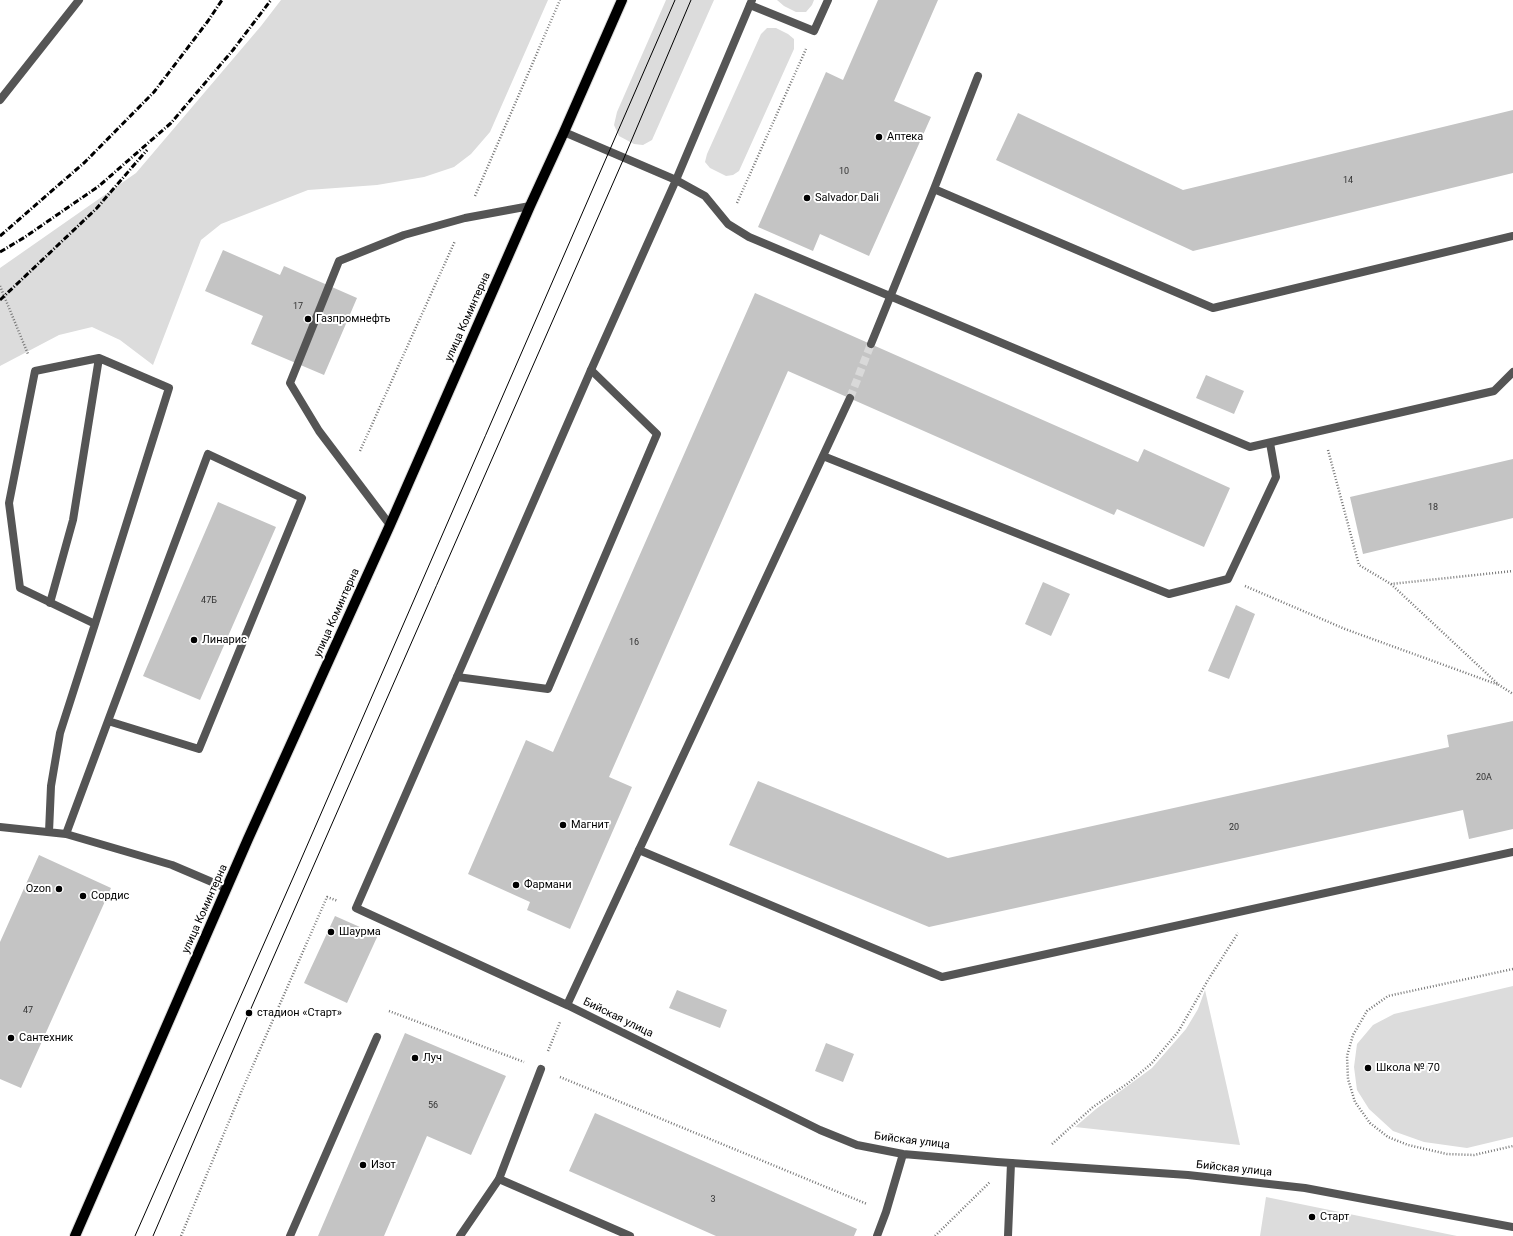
<!DOCTYPE html>
<html>
<head>
<meta charset="utf-8">
<style>
	body { margin:0 }
	canvas { display:block; background:#fff }
</style>
</head>
<body>
<canvas width="1513" height="1236"></canvas>
<script>
const context = document.querySelector('canvas').getContext('2d');
context.lineJoin = 'round';
function fillPath(path, color) { context.fillStyle = color; context.fill(path, 'evenodd'); }
const toPath = rows => new Path2D(rows.map(r => 'M' + r).join(''));
function stroke(path, color, width, dash) { context.strokeStyle = color; context.lineWidth = width; context.lineCap = dash ? 'butt' : 'round'; context.setLineDash(dash || []); context.stroke(path); }
function drawText(font, color, halo, rows, align = 'center') {
  context.font = font + ' Roboto,sans-serif'; context.lineWidth = 4; context.setLineDash([]); context.textBaseline = 'middle'; context.strokeStyle = halo; context.fillStyle = color; for (const [text, x, y, turn = 0] of rows) {
    context.save(); context.translate(x, y); context.rotate((+turn || 0) * Math.PI / 180); context.textAlign = isNaN(turn) ? turn : align; if (halo) context.strokeText(text, 0, 0); context.fillText(text, 0, 0); context.restore();
  }
}
const green = toPath([
	[281,0,548,0,490,132,471,154,454,167,424,177,377,185,308,190,221,224,201,240,153,365,120,340,92,327,59,335,0,366,0,268,136,173,261,26],
	[666,0,714,0,652,140,643,145,634,144,619,136,614,125,617,112],
	[777,0,814,0,812,5,806,12,796,12,784,6],
	[767,28,776,28,788,34,794,39,794,49,739,171,733,175,726,176,710,168,705,162,707,154,761,34],
	[1513,986,1513,1137,1467,1148,1424,1142,1393,1131,1369,1109,1357,1090,1354,1067,1357,1044,1373,1025,1394,1014],
	[1205,990,1240,1145,1075,1127,1096,1109,1152,1068,1186,1029,1198,1009],
	[1266,1197,1457,1236,1260,1236]
]);
const building = toPath([
	[878,0,938,0,894,101,931,117,869,256,820,234,813,251,758,227,826,72,843,80],
	[1513,110,1513,173,1193,251,996,160,1018,113,1183,190],
	[223,250,280,275,284,266,357,298,324,375,251,344,263,316,205,291],
	[755,293,1138,462,1144,449,1230,488,1204,547,1117,509,1114,515,788,371,609,777,632,787,570,929,527,910,530,902,468,874,526,740,553,752],
	[1206,375,1244,391,1234,414,1196,398],
	[1513,459,1513,518,1363,554,1350,497],
	[218,502,276,527,200,700,143,676],
	[1043,582,1070,594,1051,636,1025,624],
	[1236,605,1255,614,1229,679,1208,671],
	[1513,721,1513,829,1469,839,1463,810,929,927,729,845,758,781,948,858,1449,747,1447,735],
	[39,855,111,888,21,1088,0,1079,0,942],
	[335,916,378,935,347,1003,304,983],
	[677,990,727,1010,720,1028,669,1008],
	[405,1033,506,1076,471,1155,427,1136,384,1236,318,1236],
	[826,1043,854,1054,843,1082,815,1071],
	[595,1113,857,1229,854,1236,716,1236,569,1171]
]);
const minorTunnel = toPath([
	[850,398,871,344]
]);
const path = toPath([
	[475,196,560,0],
	[737,203,806,49],
	[0,286,28,354],
	[1328,450,1359,565,1391,584,1513,571],
	[360,451,455,241],
	[1391,584,1499,685,1513,694],
	[1245,586,1345,629,1499,685],
	[1513,969,1388,996,1367,1011,1353,1035,1347,1056,1348,1079,1355,1102,1370,1123,1388,1137,1408,1145,1447,1154,1474,1155,1513,1146],
	[389,1011,524,1062],
	[548,1051,560,1022],
	[560,1077,867,1204],
	[1052,1144,1093,1107,1127,1084,1151,1064,1178,1032,1208,980,1238,933],
	[181,1236,243,1088,327,897,338,901],
	[935,1236,990,1182]
]);
const service = toPath([
	[750,5,814,31,828,0],
	[0,100,79,0],
	[850,398,639,850,942,977,1513,852],
	[823,456,1169,594,1228,579,1276,477,1270,443],
	[390,525,319,431,290,383,339,261,404,235,465,218,530,206],
	[50,603,73,520,99,358],
	[457,677,548,689,657,434,591,370],
	[0,827,66,834,172,865,226,888],
	[49,832,51,786,60,733,95,624,169,388,99,358,35,371,9,503,20,588,95,624],
	[66,834,108,721,208,454,302,498,199,749,108,721],
	[290,1236,377,1037],
	[460,1236,499,1179,541,1069],
	[1008,1236,1011,1163]
]);
const minor = toPath([
	[752,0,676,180,591,370,356,908,567,1005,820,1130,857,1145,903,1154,997,1162,1188,1175,1305,1188,1513,1227],
	[564,132,676,180,705,196,728,224,749,237,1250,447,1494,391,1513,372],
	[934,189,1213,308,1513,236],
	[871,344,934,189,978,76],
	[567,1005,639,850],
	[499,1179,630,1236],
	[877,1236,886,1212,903,1154]
]);
const primary = toPath([
	[75,1236,248,839,390,525,530,206,564,132,622,0]
]);
const tram = toPath([
	[135,1236,296,871,675,0],
	[153,1236,249,1013,624,158,691,0]
]);
const rail = toPath([
	[0,236,85,162,154,92,208,21,222,0],
	[0,252,25,237,99,186,171,123,233,50,271,0],
	[0,300,96,209,147,150]
]);
const markers = [
	[879,137,4,"#000"],
	[807,198,4,"#000"],
	[308,319,4,"#000"],
	[194,640,4,"#000"],
	[563,825,4,"#000"],
	[516,885,4,"#000"],
	[59,889,4,"#000"],
	[83,896,4,"#000"],
	[331,932,4,"#000"],
	[249,1013,4,"#000"],
	[11,1038,4,"#000"],
	[415,1058,4,"#000"],
	[1368,1068,4,"#000"],
	[363,1165,4,"#000"],
	[1312,1217,4,"#000"]
];
const numberNames = [
	["10",844,172],
	["14",1348,181],
	["17",298,307],
	["18",1433,508],
	["47Б",209,601],
	["16",634,643],
	["20А",1484,778],
	["20",1234,828],
	["47",28,1011],
	["56",433,1106],
	["3",713,1200]
];
const poiNames = [
	["Аптека",887,137],
	["Salvador Dali",815,198],
	["Газпромнефть",316,319],
	["Линарис",202,640],
	["Магнит",571,825],
	["Фармани",524,885],
	["Ozon",51,889,"right"],
	["Сордис",91,896],
	["Шаурма",339,932],
	["стадион «Старт»",257,1013],
	["Сантехник",19,1038],
	["Луч",423,1058],
	["Школа № 70",1376,1068],
	["Изот",371,1165],
	["Старт",1320,1217]
];
const streetNames = [
	["улица Коминтерна",468,317,-66],
	["улица Коминтерна",337,613,-66],
	["улица Коминтерна",205,909,-66],
	["Бийская улица",618,1018,26],
	["Бийская улица",912,1141,7],
	["Бийская улица",1234,1169,6]
];
fillPath(green, '#dcdcdc');
fillPath(building, '#c4c4c4');
stroke(minorTunnel, '#d9d9d9', 8, [8, 4]);
stroke(primary, '#dbdbdb', 12);
stroke(path, '#777', 2.5, [1, 2]);
stroke(service, '#555', 8);
stroke(minor, '#555', 8);
stroke(primary, '#000', 10);
stroke(tram, '#000', 1);
stroke(rail, '#000', 3, [6, 2, 1, 2]);
for (const [x, y, r, color] of markers) { const dot = new Path2D(); dot.arc(x, y, r, 0, 2 * Math.PI); context.fillStyle = color; context.fill(dot); stroke(dot, '#fff', 1.5); }
drawText('9px', '#313131', null, numberNames);
drawText('11px', '#000', '#fff', poiNames, 'left');
drawText('11px', '#000', '#fff', streetNames);
</script>
</body>
</html>
